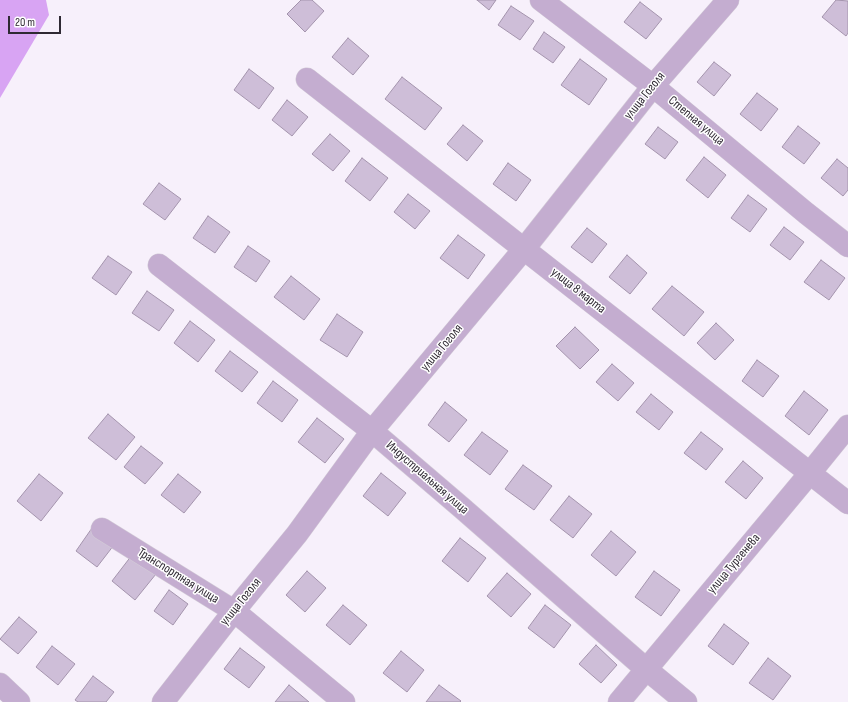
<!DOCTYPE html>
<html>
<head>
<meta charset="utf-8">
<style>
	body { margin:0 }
	#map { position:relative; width:848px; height:702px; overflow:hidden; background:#f7f0fb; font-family:"Sofia Sans Condensed",sans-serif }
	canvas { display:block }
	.scale { position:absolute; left:8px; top:16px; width:53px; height:18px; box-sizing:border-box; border:2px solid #2f2933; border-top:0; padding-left:5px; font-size:12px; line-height:14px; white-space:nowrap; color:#2f2933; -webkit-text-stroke:3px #fff; paint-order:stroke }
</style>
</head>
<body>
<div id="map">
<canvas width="848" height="702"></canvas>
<div class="scale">20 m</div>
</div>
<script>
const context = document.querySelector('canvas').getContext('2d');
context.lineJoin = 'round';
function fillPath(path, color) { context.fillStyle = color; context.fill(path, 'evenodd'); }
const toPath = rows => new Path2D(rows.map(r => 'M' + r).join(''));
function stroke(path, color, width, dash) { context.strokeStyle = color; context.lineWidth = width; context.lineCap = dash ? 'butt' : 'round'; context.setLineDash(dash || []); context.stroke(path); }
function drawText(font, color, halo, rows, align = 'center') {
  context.font = font + ' "Sofia Sans Condensed",sans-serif'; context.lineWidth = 3; context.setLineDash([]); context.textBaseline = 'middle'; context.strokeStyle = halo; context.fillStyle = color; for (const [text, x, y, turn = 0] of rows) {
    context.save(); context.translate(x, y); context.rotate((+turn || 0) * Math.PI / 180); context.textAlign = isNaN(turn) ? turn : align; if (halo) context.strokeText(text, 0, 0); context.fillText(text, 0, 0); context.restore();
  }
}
const forest = toPath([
	[0,0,46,0,49,15,0,98]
]);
const building = toPath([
	[301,0,312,0,324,11,305,32,287,14,301,0],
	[477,0,496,0,489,10,477,0],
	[836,0,848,1,848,33,846,36,822,17,836,0],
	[640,2,662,19,646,39,624,22,640,2],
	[511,6,534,21,520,40,498,25,511,6],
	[544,32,565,47,553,63,533,49,544,32],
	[348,38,369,56,353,75,332,57,348,38],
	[580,59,607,79,589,105,561,85,580,59],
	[714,62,731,75,714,96,697,82,714,62],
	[249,69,274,88,259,109,234,90,249,69],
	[402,77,442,108,425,130,385,99,402,77],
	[757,93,778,109,761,131,740,114,757,93],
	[287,100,308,117,292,136,272,120,287,100],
	[463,125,483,141,467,161,447,144,463,125],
	[798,126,820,143,804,164,782,147,798,126],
	[658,127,678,142,665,159,645,144,658,127],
	[330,134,350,151,333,171,312,154,330,134],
	[704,157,726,175,708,198,686,180,704,157],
	[362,158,388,178,370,201,345,181,362,158],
	[837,159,848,168,848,190,843,196,821,178,837,159],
	[508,163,531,180,516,201,493,184,508,163],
	[159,183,181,199,165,220,143,204,159,183],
	[408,194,430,211,415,229,394,212,408,194],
	[748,195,767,209,750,232,731,218,748,195],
	[208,216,230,232,215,253,193,238,208,216],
	[784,227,804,242,790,260,770,245,784,227],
	[587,228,607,244,592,263,571,247,587,228],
	[458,235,485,255,468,279,440,258,458,235],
	[248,246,270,261,256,282,234,267,248,246],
	[627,255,647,273,630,294,609,277,627,255],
	[108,256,132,272,116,295,92,278,108,256],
	[821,260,845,278,829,300,804,282,821,260],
	[291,276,320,299,304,320,274,297,291,276],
	[672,286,704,312,684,336,652,309,672,286],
	[147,291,174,310,159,331,132,313,147,291],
	[337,314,363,332,347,357,320,340,337,314],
	[190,321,215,340,198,362,174,343,190,321],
	[716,323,734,340,715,360,697,343,716,323],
	[575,327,599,350,580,369,556,346,575,327],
	[230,351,258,372,242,392,215,371,230,351],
	[757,360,779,376,763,397,742,381,757,360],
	[612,364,634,383,618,401,596,382,612,364],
	[273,381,298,400,282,422,257,403,273,381],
	[804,391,828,410,809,435,785,416,804,391],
	[651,394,673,412,659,430,636,412,651,394],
	[445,402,467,420,449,442,428,425,445,402],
	[108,414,135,437,116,460,88,438,108,414],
	[317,418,344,439,325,463,298,442,317,418],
	[482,432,508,451,490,475,464,455,482,432],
	[701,432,723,449,706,470,684,453,701,432],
	[141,446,163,463,145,484,124,467,141,446],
	[743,461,763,478,746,499,725,482,743,461],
	[523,465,552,486,534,510,505,489,523,465],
	[381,473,406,493,388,516,363,496,381,473],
	[39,474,63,493,41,521,17,501,39,474],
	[178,474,201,492,184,513,161,495,178,474],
	[569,496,592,514,573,538,550,520,569,496],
	[92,528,114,545,97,567,76,551,92,528],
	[611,531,636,552,616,576,591,555,611,531],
	[460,538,486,558,468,582,442,561,460,538],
	[132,555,156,574,135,600,112,581,132,555],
	[307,571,326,588,305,612,286,595,307,571],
	[654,571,680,590,661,616,635,597,654,571],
	[507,573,531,594,511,617,487,596,507,573],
	[169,590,188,604,173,625,154,611,169,590],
	[343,605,367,625,350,645,326,625,343,605],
	[545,605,571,625,554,648,528,628,545,605],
	[19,617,37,632,18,654,0,639,19,617],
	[724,624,749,643,733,665,708,646,724,624],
	[596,645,617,665,601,683,579,664,596,645],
	[52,646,75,664,58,685,36,667,52,646],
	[240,648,265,667,249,688,224,669,240,648],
	[401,651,424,670,407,692,383,673,401,651],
	[768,658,791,676,773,700,749,683,768,658],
	[93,676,114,692,106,702,78,702,75,700,93,676],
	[289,685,309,702,275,702,289,685],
	[439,685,461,701,460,702,426,702,439,685]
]);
const minor = toPath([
	[541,0,653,86,806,213,848,246],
	[307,79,848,503],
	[159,265,372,431,462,508,646,669,686,702],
	[102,529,234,611,344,702],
	[0,684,19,702],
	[163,702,234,611,297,534,372,431,524,249,653,86,728,0],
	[619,702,810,473,848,426]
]);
const streetNames = [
	["улица Гоголя",645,96,-51],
	["Степная улица",696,121,40],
	["улица 8 марта",578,291,38],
	["улица Гоголя",442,348,-50],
	["Индустриальная улица",427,478,41],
	["улица Тургенева",734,564,-50],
	["Транспортная улица",178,576,32],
	["улица Гоголя",241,602,-51]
];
fillPath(forest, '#d8a4f3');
fillPath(building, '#cebed8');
stroke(building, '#a494ad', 1);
stroke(minor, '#d3ccd7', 23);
stroke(minor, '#c4add0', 22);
drawText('13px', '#2f2933', '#fff', streetNames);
</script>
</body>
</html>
